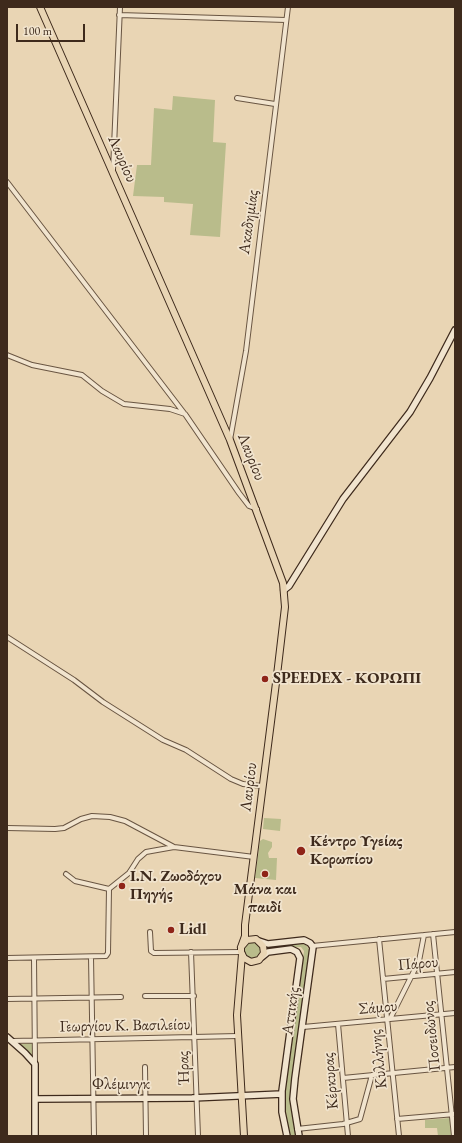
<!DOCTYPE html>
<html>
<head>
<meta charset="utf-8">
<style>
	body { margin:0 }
	#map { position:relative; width:462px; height:1143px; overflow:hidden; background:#e9d5b4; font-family:"EB Garamond",serif }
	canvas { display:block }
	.frame { position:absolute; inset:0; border:8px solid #3e2a1c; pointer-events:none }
	.scale { position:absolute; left:16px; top:24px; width:69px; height:18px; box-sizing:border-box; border:2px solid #3e2a1c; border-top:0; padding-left:5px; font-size:12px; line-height:14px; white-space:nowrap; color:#3e2a1c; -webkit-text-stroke:3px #f1e4ce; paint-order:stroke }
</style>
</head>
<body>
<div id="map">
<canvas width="462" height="1143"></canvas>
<div class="frame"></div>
<div class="scale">100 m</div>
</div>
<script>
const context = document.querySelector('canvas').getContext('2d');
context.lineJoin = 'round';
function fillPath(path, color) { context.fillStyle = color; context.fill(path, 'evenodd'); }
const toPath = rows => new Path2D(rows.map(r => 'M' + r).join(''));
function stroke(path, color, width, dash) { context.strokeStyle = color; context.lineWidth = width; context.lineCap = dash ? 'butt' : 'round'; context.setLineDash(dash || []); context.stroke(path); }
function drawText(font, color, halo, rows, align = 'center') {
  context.font = font + ' "EB Garamond",serif'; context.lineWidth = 3.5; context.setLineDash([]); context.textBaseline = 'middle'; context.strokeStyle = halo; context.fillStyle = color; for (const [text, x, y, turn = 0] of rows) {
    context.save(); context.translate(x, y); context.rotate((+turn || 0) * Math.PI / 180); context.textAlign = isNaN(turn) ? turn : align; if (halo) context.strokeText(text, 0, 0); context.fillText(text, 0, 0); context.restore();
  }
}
const green = toPath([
	[173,96,215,100,213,142,226,143,220,237,190,235,193,204,164,202,164,197,133,196,137,165,151,165,154,108,172,110],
	[264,818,281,819,280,831,263,829],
	[263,839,272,842,272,847,268,853,269,858,277,858,276,880,255,878,260,841],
	'243 950a9 9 0 1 1 18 0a9 9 0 1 1-18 0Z',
	[302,944,306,945,310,951,291,1104,296,1136,289,1136,284,1095,304,951,301,947,268,949,266,948],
	[32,1043,33,1057,19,1044],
	[450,1118,453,1136,438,1136,437,1128,425,1128,425,1120]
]);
const street = toPath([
	[119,15,286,20],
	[237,98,275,104],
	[113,170,120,7],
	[7,182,184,413],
	[7,355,32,365,82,375,102,391,124,404,170,409,185,414,239,493,249,506,257,509],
	[230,440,246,351,288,7],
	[7,637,74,680,103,702,163,740,186,750,231,779,243,784,262,786],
	[7,828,55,829,64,828,81,819,92,816,110,817,125,821,174,847,254,857],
	[66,874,75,881,109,889],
	[150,932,151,951,154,953,241,952],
	[433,934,454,1136],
	[379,939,399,1136],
	[312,946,455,932],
	[191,952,198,1136],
	[91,957,94,1136],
	[7,958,106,956,108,953,109,889,129,873,138,859,146,852,174,847],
	[34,958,35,1064],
	[383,979,455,972],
	[145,996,194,996],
	[7,999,121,997],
	[390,1019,419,961,424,935],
	[338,1024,348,1136],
	[303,1027,455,1013],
	[12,1041,238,1036],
	[145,1067,146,1136],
	[343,1078,455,1067],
	[397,1119,455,1114],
	[297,1129,343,1124,360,1119,372,1075]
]);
const secondary = toPath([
	[284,590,289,586,343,499,410,412,430,378,455,330],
	[259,941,268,944,304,940,310,943,313,947,295,1078,293,1099,299,1136],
	[262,957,268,952,291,949,297,952,300,958,282,1091,282,1112,287,1136],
	[7,1037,25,1053,35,1064,35,1136],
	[35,1099,192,1098,282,1094]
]);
const primary = toPath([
	[40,7,230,440,283,583,285,607,277,675,245,925,245,936,241,947,241,952,244,958,251,962,259,960,264,953,263,946,256,939,247,940,241,947],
	[242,954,237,1015,244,1136]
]);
const markers = [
	[265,679,4,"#8f2418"],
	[301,851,5,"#8f2418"],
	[265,874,4,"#8f2418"],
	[122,886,4,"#8f2418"],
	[171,930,4,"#8f2418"]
];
const streetNames = [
	["Λαυρίου",122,159,66],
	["Ακαδημίας",249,222,-82],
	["Λαυρίου",251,457,68],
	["Λαυρίου",249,787,-83],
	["Πάρου",418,964,-5],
	["Σάμου",378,1008,-5],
	["Αττικής",291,1011,-82],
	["Γεωργίου Κ. Βασιλείου",125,1026,-1],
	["Ποσειδώνος",432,1036,-96],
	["Κυλλήνης",379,1059,-96],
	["Ήρας",184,1068,-92],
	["Κέρκυρας",331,1081,-95],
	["Φλέμινγκ",121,1085]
];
const poiNames = [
	["SPEEDEX - ΚΟΡΩΠΙ",273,679],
	["Κέντρο Υγείας",310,842],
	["Κορωπίου",310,860],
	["Ι.Ν. Ζωοδόχου",130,877],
	["Πηγής",130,895],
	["Μάνα και",265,890,"center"],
	["παιδί",265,908,"center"],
	["Lidl",179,930]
];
fillPath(green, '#b9bc8b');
stroke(street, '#695542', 6);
stroke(secondary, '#3e2a1c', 8);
stroke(primary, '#3e2a1c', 8);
stroke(street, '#f1e4ce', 4);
stroke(secondary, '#f1e4ce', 5.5);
stroke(primary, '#e9d5b4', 6);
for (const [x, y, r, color] of markers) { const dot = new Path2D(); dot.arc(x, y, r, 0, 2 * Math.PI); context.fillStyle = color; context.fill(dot); stroke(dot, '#f1e4ce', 1.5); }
drawText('16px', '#3e2a1c', '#f1e4ce', streetNames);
drawText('bold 16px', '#3e2a1c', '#f1e4ce', poiNames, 'left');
</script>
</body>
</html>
